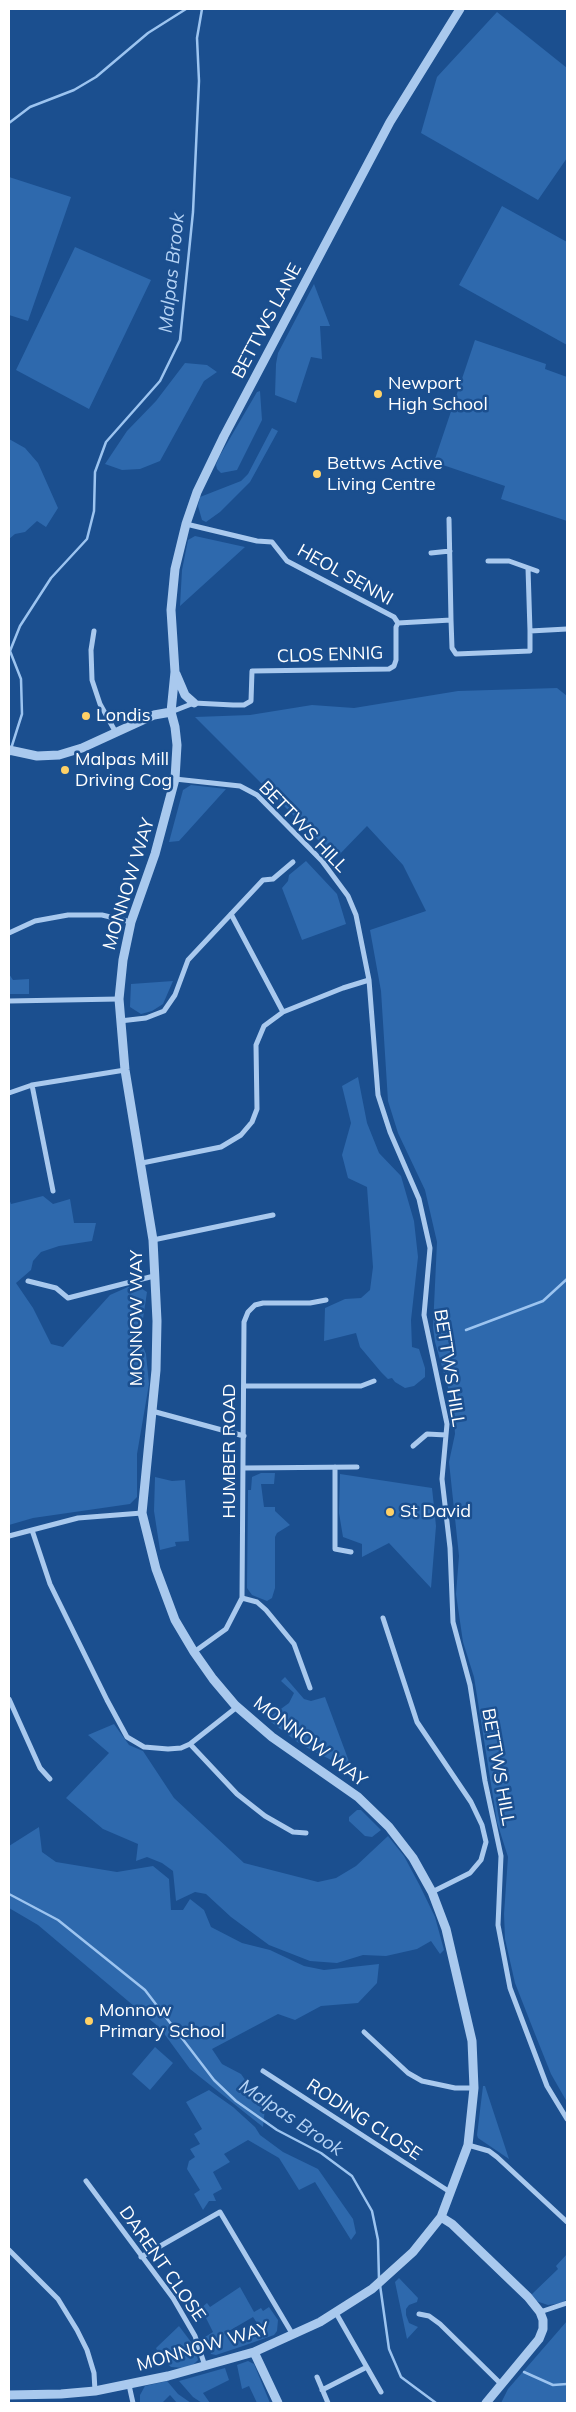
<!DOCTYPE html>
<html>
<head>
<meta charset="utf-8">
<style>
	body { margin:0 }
	#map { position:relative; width:576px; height:2412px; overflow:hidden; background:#1b4f8f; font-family:Mulish,sans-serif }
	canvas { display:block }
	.frame { position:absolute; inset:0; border:10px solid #fff; pointer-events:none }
</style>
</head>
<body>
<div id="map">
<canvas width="576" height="2412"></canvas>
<div class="frame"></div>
</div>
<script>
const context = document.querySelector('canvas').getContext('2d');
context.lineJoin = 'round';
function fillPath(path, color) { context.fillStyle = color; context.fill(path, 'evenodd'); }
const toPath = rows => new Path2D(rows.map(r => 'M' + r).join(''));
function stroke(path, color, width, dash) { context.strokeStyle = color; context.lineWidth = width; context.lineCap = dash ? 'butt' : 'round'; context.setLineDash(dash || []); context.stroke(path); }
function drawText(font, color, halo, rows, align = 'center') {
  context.font = font + ' Mulish,sans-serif'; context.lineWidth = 5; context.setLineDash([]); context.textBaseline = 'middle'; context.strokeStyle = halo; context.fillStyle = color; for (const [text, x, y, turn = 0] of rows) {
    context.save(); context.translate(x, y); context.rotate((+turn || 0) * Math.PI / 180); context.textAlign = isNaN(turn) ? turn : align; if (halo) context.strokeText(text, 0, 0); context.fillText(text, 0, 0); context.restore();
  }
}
const green = toPath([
	[497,12,567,68,567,158,538,200,421,133,437,77],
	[9,177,71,197,28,321,9,315],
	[502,206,567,242,567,345,459,285],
	[75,247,151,280,89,409,16,370],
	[314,284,330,326,320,326,322,359,311,357,296,403,275,395,276,364,278,353],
	[475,340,546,364,545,369,567,377,567,521,501,499,505,486,434,462],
	[185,363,207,365,217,372,204,381,160,461,140,469,122,470,105,464,127,431,156,401],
	[260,391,262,420,237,470,221,473,217,469,216,465,219,457,257,392],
	[272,428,278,431,250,482,220,512,206,522,202,520,198,506,200,497,241,481,248,474],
	[9,439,25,448,38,463,58,508,46,527,37,521,25,532,15,534,9,539],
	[195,536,245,547,180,606,182,570,188,540],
	[557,688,567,696,567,2102,551,2074,533,2029,515,1983,505,1939,504,1914,508,1857,497,1822,474,1677,463,1642,456,1594,459,1556,449,1462,455,1434,453,1405,435,1342,433,1327,437,1242,425,1190,398,1133,388,1101,381,991,370,930,426,911,403,865,367,826,336,858,195,717,250,715,312,705,354,708,458,691],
	[191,785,226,789,179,841,169,842,183,790],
	[306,861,337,894,346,924,302,940,282,888,288,881,289,875],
	[9,974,13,980,29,979,29,994,9,994],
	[173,981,163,1004,152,1011,141,1014,130,1007,131,984],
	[358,1077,367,1123,379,1153,401,1176,414,1221,418,1257,411,1320,412,1347,419,1349,425,1368,425,1377,414,1386,405,1388,395,1382,392,1378,388,1379,381,1372,360,1347,356,1333,324,1341,325,1308,345,1299,361,1298,370,1290,373,1267,367,1187,348,1178,342,1155,351,1123,342,1086],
	[43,1196,53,1204,70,1199,74,1223,96,1223,92,1241,59,1246,41,1252,33,1261,31,1270,16,1283,33,1308,51,1344,63,1347,110,1295,128,1287,139,1287,147,1292,140,1339,146,1354,149,1384,137,1454,137,1497,130,1504,33,1518,9,1525,9,1199,11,1204],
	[261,1473,275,1473,274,1484,261,1484,264,1507,275,1507,275,1511,290,1525,277,1533,275,1537,275,1588,272,1598,267,1601,252,1595,247,1588,248,1490,251,1490,252,1477],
	[340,1474,432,1488,436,1526,431,1588,389,1543,362,1557,362,1544,343,1537,339,1513],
	[155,1477,172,1481,185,1480,189,1541,175,1542,176,1546,160,1550,154,1511],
	[285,1677,304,1699,311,1701,325,1697,357,1783,339,1764,300,1744,267,1719,289,1703,294,1693,281,1681],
	[114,1724,129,1745,143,1751,174,1798,244,1863,318,1882,336,1878,356,1866,388,1836,404,1856,420,1886,435,1917,444,1950,440,1954,431,1941,417,1949,386,1956,363,1955,337,1963,310,1961,269,1945,231,1917,206,1894,195,1892,176,1901,173,1871,162,1863,147,1857,136,1861,138,1844,103,1829,66,1798,109,1753,88,1735],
	[357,1810,361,1810,381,1830,372,1837,365,1836,349,1821,349,1817],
	[39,1827,42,1852,56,1862,117,1872,153,1866,169,1879,171,1910,183,1910,190,1899,204,1910,211,1927,242,1943,270,1950,304,1966,324,1970,379,1964,377,1983,358,2003,321,2006,295,2020,278,2014,212,2049,222,2064,241,2074,265,2108,263,2127,190,2069,160,2028,38,1925,9,1908,9,1846],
	[155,2047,173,2063,150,2090,132,2074],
	[483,2086,485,2086,509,2159,478,2138,477,2135],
	[209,2090,233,2107,255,2127,260,2135,283,2152,318,2169,353,2219,356,2233,351,2240,315,2182,299,2190,279,2158,248,2140,224,2154,230,2162,213,2172,222,2189,213,2194,216,2201,209,2201,203,2210,194,2194,200,2190,187,2169,189,2161,195,2157,190,2149,200,2144,194,2134,202,2129,186,2102],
	[567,2254,567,2299,562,2303,548,2305,536,2301,531,2295,558,2269,556,2266],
	[399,2278,418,2298,417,2302,409,2305,406,2309,406,2315,409,2323,418,2327,407,2339,395,2282],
	[240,2287,254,2312,261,2308,263,2311,269,2307,278,2320,277,2331,274,2335,243,2346,216,2355,211,2354,205,2337,213,2332,201,2308,207,2303,210,2307],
	[253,2317,259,2326,234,2341,229,2331],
	[567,2321,567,2403,501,2403,508,2389],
	[179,2326,194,2346,198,2360,194,2364,184,2368,171,2367,159,2355,156,2348],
	[248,2361,254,2364,270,2403,257,2403,249,2386,242,2389,237,2365],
	[225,2368,229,2380,203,2393,210,2403,202,2403,193,2397,179,2381],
	[167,2381,178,2394,191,2403,177,2403,170,2395,162,2403,140,2403,140,2395,145,2386]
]);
const stream = toPath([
	[9,123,30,107,74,90,96,77,148,33,186,9],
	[9,755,22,714,21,679,10,651,20,626,51,578,87,539,94,511,95,472,106,442,160,381,180,340,193,212,199,81,197,38,202,9],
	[466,1330,543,1301,567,1279],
	[9,1894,58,1920,145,1990,214,2080,236,2101,277,2130,321,2153,352,2176,372,2211,378,2240,379,2280],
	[380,2285,389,2349,401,2377,436,2403],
	[524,2372,553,2385,567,2384]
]);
const minor = toPath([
	[449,519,451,620],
	[186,524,257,541,272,542,287,561,394,617,398,623],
	[431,553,450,551],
	[488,561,509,561,537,571],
	[528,568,530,631],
	[398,623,451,620,452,648,456,654,530,651,530,631,567,629],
	[94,631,91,650,92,680,100,704,115,731],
	[171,712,194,703,233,705,244,705,251,701,252,671,389,669,394,666,396,660,396,627,398,623],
	[175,779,240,786,257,795,322,861,348,896,356,915,369,980,378,1095,390,1132,419,1199,430,1248,424,1315,447,1424,442,1479,450,1548,453,1622,470,1685,485,1781,501,1856,498,1925,510,1988,547,2086,567,2119],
	[231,914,283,1012],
	[9,933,35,921,68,915,102,915,131,922],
	[9,1001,119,999],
	[120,1021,146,1018,164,1011,175,995,188,960,263,880,273,879,293,862],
	[32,1085,53,1191],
	[9,1093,32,1085,125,1070],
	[142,1163,221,1147,241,1135,252,1122,257,1109,256,1045,264,1026,283,1012,343,988,369,980],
	[153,1240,273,1215],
	[28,1281,56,1288,68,1298,154,1276],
	[245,1386,361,1386,374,1381],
	[152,1411,244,1436],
	[413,1446,427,1434,446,1435],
	[335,1467,335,1549,351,1552],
	[244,1468,357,1467],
	[32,1530,50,1584,107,1700,127,1737,144,1747,168,1749,181,1748,190,1744,237,1707],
	[9,1536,78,1518,142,1513],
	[242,1598,257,1602,266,1610,294,1644,310,1688],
	[383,1618,417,1722,471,1802,482,1825,486,1842,481,1860,470,1873,432,1892],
	[194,1652,226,1629,242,1598,244,1322,248,1312,255,1305,263,1303,310,1303,326,1300],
	[9,1699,40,1768,50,1779],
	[190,1744,237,1794,265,1816,293,1832,306,1833],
	[364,2032,408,2073,422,2081,455,2088,474,2088],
	[263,2071,450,2192],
	[468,2145,489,2151,497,2157,567,2222],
	[86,2181,173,2298,195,2336,205,2366],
	[9,2250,58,2299,77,2330,87,2350,94,2373,95,2391],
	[141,2257,220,2212,293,2335],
	[540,2312,567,2303],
	[336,2313,381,2392],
	[419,2314,429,2316,440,2324,501,2384],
	[317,2377,328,2403],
	[129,2385,133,2403],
	[322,2390,365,2368]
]);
const tertiary = toPath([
	[176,674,185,695,194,703],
	[9,750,37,756,59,755,82,748,154,715,171,712],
	[441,2217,452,2224,528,2297,540,2312,543,2320,543,2329,539,2339,486,2403],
	[254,2352,278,2403],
	[9,2395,61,2394,95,2391,168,2376,254,2352,320,2322,372,2289,413,2252,441,2217,468,2145,474,2088,472,2041,446,1929,432,1892,413,1858,389,1827,358,1797,272,1737,235,1705,213,1679,194,1652,175,1620,156,1569,142,1513,156,1370,157,1321,153,1240,125,1070,119,999,123,960,131,922,155,854,175,779,177,745,175,727,171,712,175,672,171,610,175,569,186,524,197,492,224,436,390,122,460,9]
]);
const markers = [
	[378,394,5,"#ffd166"],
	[317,474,5,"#ffd166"],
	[86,716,5,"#ffd166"],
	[65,770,5,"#ffd166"],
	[390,1512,5,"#ffd166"],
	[89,2021,5,"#ffd166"]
];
const streetNames = [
	["BETTWS LANE",267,321,-62],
	["HEOL SENNI",345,575,29],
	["CLOS ENNIG",330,655,-2],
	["BETTWS HILL",303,827,46],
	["MONNOW WAY",129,884,-73],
	["MONNOW WAY",137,1318,-90],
	["BETTWS HILL",449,1368,81],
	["HUMBER ROAD",230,1451,-90],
	["MONNOW WAY",310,1742,37],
	["BETTWS HILL",498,1767,80],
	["RODING CLOSE",364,2120,33],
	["DARENT CLOSE",162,2264,55],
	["MONNOW WAY",203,2347,-16]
];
const poiNames = [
	["Newport",388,384],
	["High School",388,405],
	["Bettws Active",327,464],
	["Living Centre",327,485],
	["Londis",96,716],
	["Malpas Mill",75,760],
	["Driving Cog",75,781],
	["St David",400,1512],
	["Monnow",99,2011],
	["Primary School",99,2032]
];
const waterNames = [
	["Malpas Brook",172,273,-84],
	["Malpas Brook",291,2118,34]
];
fillPath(green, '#2e69ad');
stroke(stream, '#9cc4f0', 2.5);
stroke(minor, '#a9c9ee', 5);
stroke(tertiary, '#a9c9ee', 9);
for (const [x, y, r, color] of markers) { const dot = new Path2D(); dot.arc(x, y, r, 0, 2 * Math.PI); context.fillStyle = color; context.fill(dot); stroke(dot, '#1b4f8f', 2); }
drawText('18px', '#fff', '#1b4f8f', streetNames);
drawText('18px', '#fff', '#1b4f8f', poiNames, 'left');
drawText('italic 19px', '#b5d3f5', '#1b4f8f', waterNames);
</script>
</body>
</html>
